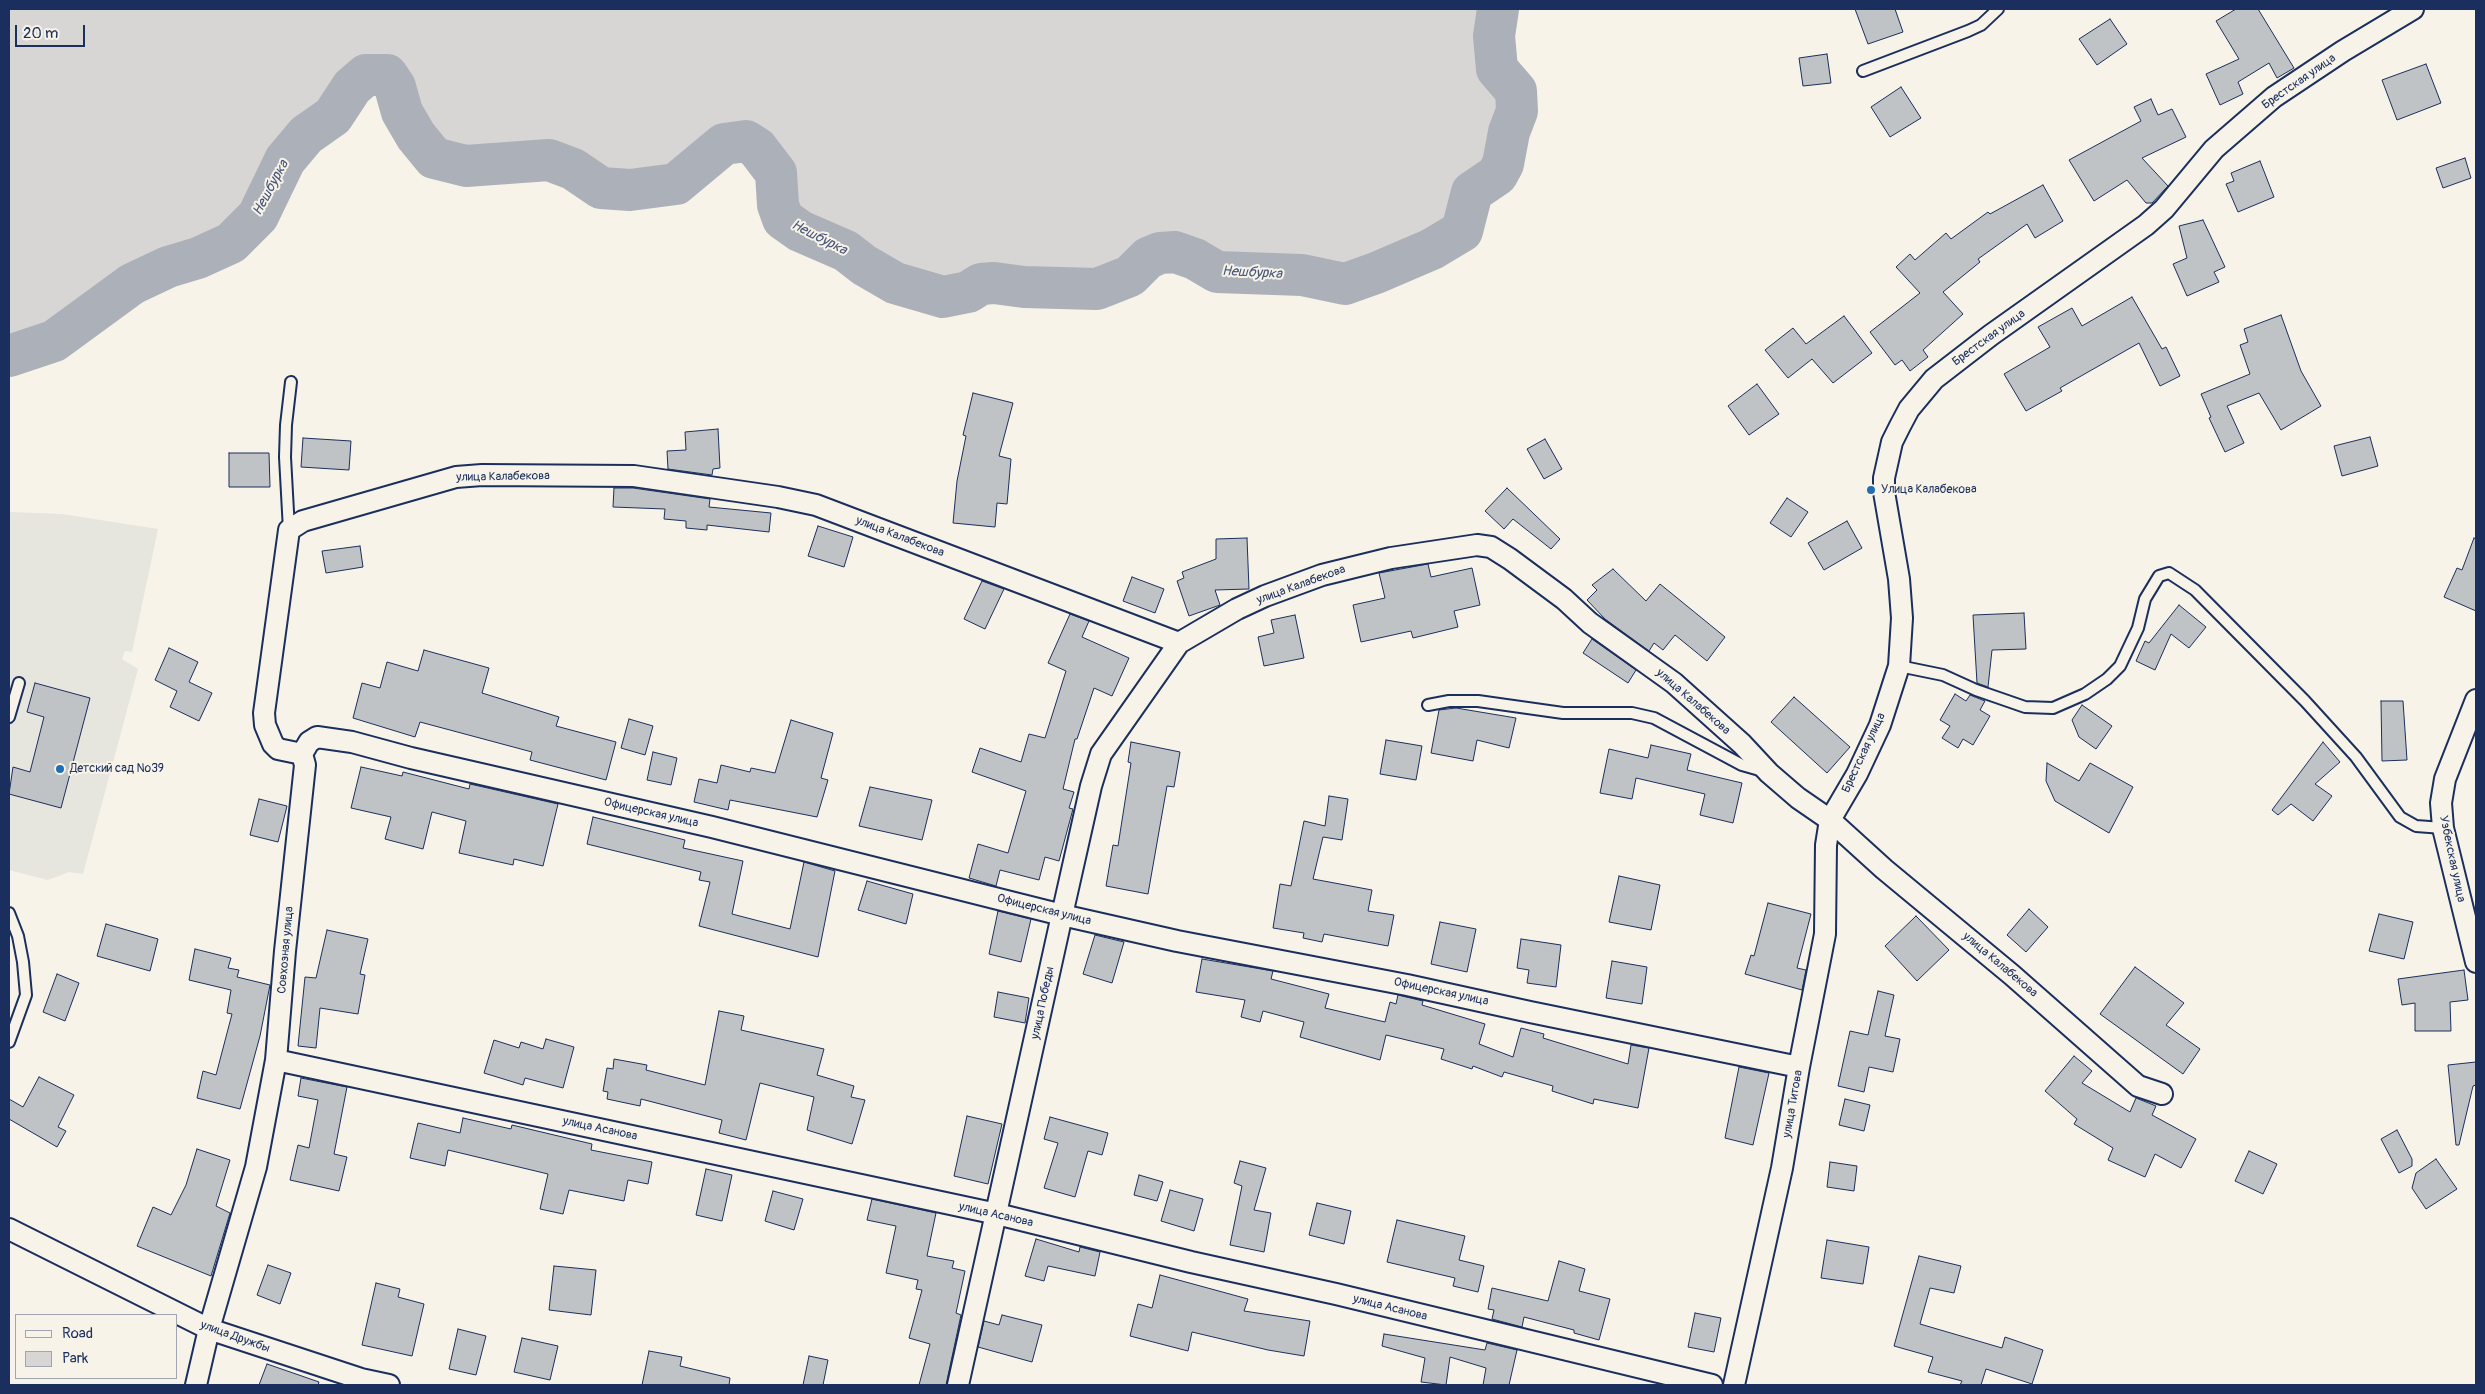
<!DOCTYPE html>
<html>
<head>
<meta charset="utf-8">
<style>
	body { margin:0 }
	#map { position:relative; width:2485px; height:1394px; overflow:hidden; background:#f7f3e8; font-family:Pangolin,sans-serif }
	canvas { display:block }
	.frame { position:absolute; inset:0; border:10px solid #1b2f5e; pointer-events:none }
	.legend { position:absolute; left:15px; top:1314px; width:162px; height:65px; box-sizing:border-box; background:#f7f3e8; border:1px solid #9fa5b1; margin:0; padding:6px 9px; list-style:none; font-size:15px; color:#1b2f5e }
	.legend li { display:flex; align-items:center; gap:10px; height:25px }
	.legend b { width:25px; border:1px solid #9fa5b1 }
	.scale { position:absolute; left:15px; top:25px; width:70px; height:22px; box-sizing:border-box; border:2px solid #1b2f5e; border-top:0; padding-left:6px; font-size:15px; line-height:18px; white-space:nowrap; color:#1b2f5e; -webkit-text-stroke:4px #f7f3e8; paint-order:stroke }
</style>
</head>
<body>
<div id="map">
<canvas width="2485" height="1394"></canvas>
<div class="frame"></div>
<ul class="legend">
<li><b style="height:6px;background:#f7f3e8"></b>Road</li>
<li><b style="height:14px;background:#d7d6d4"></b>Park</li>
</ul>
<div class="scale">20 m</div>
</div>
<script>
const context = document.querySelector('canvas').getContext('2d');
context.lineJoin = 'round';
function fillPath(path, color) { context.fillStyle = color; context.fill(path, 'evenodd'); }
const toPath = rows => new Path2D(rows.map(r => 'M' + r).join(''));
function stroke(path, color, width, dash) { context.strokeStyle = color; context.lineWidth = width; context.lineCap = dash ? 'butt' : 'round'; context.setLineDash(dash || []); context.stroke(path); }
function drawText(font, color, halo, rows, align = 'center') {
  context.font = font + ' Pangolin,sans-serif'; context.lineWidth = 4; context.setLineDash([]); context.textBaseline = 'middle'; context.strokeStyle = halo; context.fillStyle = color; for (const [text, x, y, turn = 0] of rows) {
    context.save(); context.translate(x, y); context.rotate((+turn || 0) * Math.PI / 180); context.textAlign = isNaN(turn) ? turn : align; if (halo) context.strokeText(text, 0, 0); context.fillText(text, 0, 0); context.restore();
  }
}
const built = toPath([
	[9,512,62,514,158,529,132,652,125,651,122,659,138,669,83,874,69,872,48,880,9,870]
]);
const green = toPath([
	[9,9,1498,9,1494,36,1497,69,1516,91,1517,111,1509,132,1503,164,1496,175,1472,192,1462,231,1432,249,1376,273,1345,284,1302,275,1217,272,1195,259,1175,252,1160,253,1149,258,1130,276,1097,289,1024,287,994,283,981,284,968,292,943,297,895,283,864,265,846,251,800,231,783,219,778,205,776,173,757,148,746,141,724,144,676,184,630,190,601,188,573,169,549,160,466,166,434,158,416,136,402,112,395,87,387,76,367,75,352,87,333,116,306,135,285,160,258,216,231,243,198,258,168,267,132,284,54,341,9,356]
]);
const river = toPath([
	[9,356,54,341,132,284,168,267,198,258,231,243,258,216,285,160,306,135,333,116,352,87,366,75,387,75,395,87,402,112,416,136,434,158,466,166,549,160,573,169,601,188,630,190,676,184,724,144,746,141,757,148,776,173,778,205,783,219,800,231,846,251,864,265,895,283,943,297,968,292,981,284,994,283,1024,287,1097,289,1130,276,1148,258,1160,253,1175,252,1195,259,1217,272,1302,275,1345,284,1376,273,1432,249,1462,231,1472,192,1497,175,1503,164,1509,132,1517,111,1516,91,1497,69,1494,36,1498,9]
]);
const building = toPath([
	[1855,9,1895,9,1903,32,1868,44,1855,9],
	[2236,9,2258,9,2294,68,2277,78,2269,63,2238,82,2243,94,2220,105,2206,74,2239,59,2216,21,2236,9],
	[2110,19,2127,44,2097,65,2079,39,2110,19],
	[1827,54,1831,83,1803,86,1799,58,1827,54],
	[2426,64,2441,103,2397,120,2382,80,2426,64],
	[1901,87,1921,118,1890,137,1871,107,1901,87],
	[2151,99,2158,115,2172,109,2186,137,2142,158,2168,186,2152,203,2146,203,2127,180,2094,201,2069,160,2141,121,2134,107,2151,99],
	[2465,158,2471,178,2443,188,2436,168,2465,158],
	[2260,161,2274,197,2238,212,2226,184,2234,181,2231,173,2260,161],
	[2043,185,2063,221,2035,238,2027,224,1978,259,1980,262,1943,292,1963,314,1923,350,1928,357,1910,371,1902,360,1895,365,1870,332,1920,293,1896,267,1910,254,1915,260,1946,233,1951,239,1988,212,1990,214,2043,185],
	[2203,220,2225,267,2214,272,2219,282,2187,296,2173,264,2187,258,2179,226,2203,220],
	[2132,297,2162,349,2166,347,2180,376,2160,386,2139,343,2060,388,2062,391,2026,411,2004,374,2050,347,2038,327,2072,308,2082,326,2132,297],
	[2281,315,2301,371,2321,406,2281,430,2259,393,2227,406,2244,443,2225,452,2209,418,2211,417,2201,394,2250,374,2240,345,2248,342,2244,329,2281,315],
	[1844,316,1872,353,1833,383,1812,359,1788,378,1765,350,1793,328,1806,344,1844,316],
	[1757,384,1779,414,1749,435,1728,406,1757,384],
	[973,393,1013,403,999,456,1011,459,1007,504,997,503,995,527,953,523,957,481,966,436,963,435,973,393],
	[718,429,720,468,713,469,712,475,668,469,667,451,686,450,685,432,718,429],
	[2370,437,2378,466,2342,476,2334,446,2370,437],
	[303,438,351,441,349,470,301,467,303,438],
	[1545,439,1562,469,1544,479,1527,449,1545,439],
	[229,453,269,453,270,487,229,487,229,453],
	[614,488,633,488,710,499,709,507,771,513,769,532,707,525,707,530,686,528,686,521,664,519,665,509,613,507,614,488],
	[1507,488,1560,539,1551,549,1513,519,1504,529,1485,511,1507,488],
	[1787,498,1808,512,1791,537,1770,523,1787,498],
	[1847,521,1862,548,1824,570,1808,543,1847,521],
	[818,526,853,537,844,567,808,556,818,526],
	[1247,538,1249,589,1215,590,1220,605,1189,616,1177,581,1184,578,1182,572,1216,559,1216,539,1247,538],
	[2474,538,2476,539,2476,611,2444,597,2457,568,2462,570,2474,538],
	[360,546,363,567,326,573,322,551,360,546],
	[1428,564,1431,577,1472,568,1480,605,1454,611,1458,627,1413,638,1411,631,1361,642,1353,605,1385,598,1379,573,1428,564],
	[1613,569,1646,601,1660,584,1725,637,1707,661,1675,635,1663,650,1654,643,1649,651,1605,619,1587,600,1597,590,1592,585,1613,569],
	[1132,577,1164,589,1155,613,1123,601,1132,577],
	[982,581,1004,589,985,629,964,619,982,581],
	[2179,605,2206,627,2189,648,2171,634,2155,670,2136,661,2145,641,2149,643,2179,605],
	[2024,613,2026,649,1992,650,1988,687,1977,683,1973,615,2024,613],
	[1070,614,1089,621,1082,637,1129,658,1112,696,1094,688,1077,739,1075,739,1063,789,1074,792,1069,808,1073,809,1059,861,1045,857,1039,880,1000,870,996,886,969,878,978,844,1008,853,1026,791,972,772,980,748,1021,762,1029,734,1045,738,1066,671,1048,663,1070,614],
	[1295,615,1304,658,1264,666,1258,637,1274,633,1271,620,1295,615],
	[1592,639,1636,670,1628,683,1583,653,1592,639],
	[169,648,198,662,189,682,212,693,199,721,170,707,177,691,155,680,169,648],
	[424,650,489,668,482,693,559,717,556,726,616,742,606,780,530,760,532,752,420,722,415,737,353,718,362,683,380,688,387,662,418,671,424,650],
	[35,683,90,698,61,808,9,794,13,767,30,772,44,717,27,712,35,683],
	[1955,694,1966,701,1970,695,1985,701,1980,710,1990,716,1973,745,1963,739,1958,748,1942,738,1950,726,1940,720,1955,694],
	[1794,697,1850,747,1827,773,1771,722,1794,697],
	[2381,701,2403,701,2407,760,2382,761,2381,701],
	[2082,705,2112,726,2096,749,2079,737,2072,720,2082,705],
	[1456,708,1516,718,1509,748,1477,740,1473,761,1431,753,1439,710,1456,708],
	[629,719,653,726,645,755,621,748,629,719],
	[791,720,833,733,821,778,828,780,817,817,730,800,728,810,694,802,699,779,717,783,721,765,750,772,751,768,775,773,791,720],
	[1386,740,1422,746,1416,780,1380,774,1386,740],
	[1131,742,1180,752,1174,787,1167,786,1148,894,1106,886,1113,845,1118,846,1131,763,1128,762,1131,742],
	[2323,742,2340,762,2315,784,2332,796,2313,821,2291,804,2278,815,2272,810,2323,742],
	[1651,745,1691,754,1687,770,1742,783,1733,823,1700,815,1705,794,1636,778,1632,799,1600,793,1609,749,1648,758,1651,745],
	[653,752,677,758,671,785,647,780,653,752],
	[2047,763,2079,781,2090,763,2133,787,2109,833,2055,801,2046,781,2047,763],
	[361,767,402,776,403,772,469,789,470,784,558,804,543,866,514,859,513,865,459,853,466,821,432,812,423,849,385,839,391,817,351,808,361,767],
	[870,787,932,800,922,840,859,826,870,787],
	[1329,796,1348,799,1342,840,1323,837,1313,879,1372,890,1368,911,1394,915,1388,946,1324,934,1322,942,1303,938,1304,933,1273,928,1280,884,1291,886,1304,821,1325,826,1329,796],
	[259,799,287,806,278,842,250,835,259,799],
	[593,817,685,840,683,848,743,861,732,914,790,929,804,862,835,871,818,957,699,926,710,882,699,880,701,872,587,844,593,817],
	[1619,876,1660,885,1651,930,1609,922,1619,876],
	[867,881,913,894,906,924,858,910,867,881],
	[1768,903,1811,914,1797,968,1806,970,1802,990,1745,974,1751,955,1754,956,1768,903],
	[2029,909,2048,927,2026,952,2007,935,2029,909],
	[998,911,1031,919,1021,962,989,954,998,911],
	[2379,914,2413,922,2404,959,2369,951,2379,914],
	[1916,916,1949,950,1917,981,1885,946,1916,916],
	[1440,922,1476,929,1467,972,1431,964,1440,922],
	[106,924,158,939,150,971,97,956,106,924],
	[327,930,368,939,360,974,365,975,358,1014,320,1008,316,1048,298,1046,305,977,316,978,327,930],
	[1095,935,1124,942,1112,983,1083,974,1095,935],
	[1521,939,1561,945,1556,987,1527,983,1529,970,1517,968,1521,939],
	[195,949,231,958,228,968,239,970,237,977,270,985,260,1036,240,1109,197,1098,203,1071,216,1075,232,1014,227,1013,231,990,189,980,195,949],
	[1202,959,1273,971,1271,979,1329,994,1325,1008,1385,1022,1390,1002,1396,1004,1398,995,1423,1001,1422,1005,1485,1024,1479,1044,1513,1057,1521,1028,1544,1034,1543,1038,1628,1064,1631,1045,1649,1048,1638,1108,1594,1099,1593,1104,1552,1091,1553,1086,1504,1072,1502,1077,1473,1066,1472,1069,1441,1059,1444,1049,1386,1035,1380,1060,1300,1037,1304,1022,1263,1011,1260,1022,1241,1017,1245,1000,1196,992,1202,959],
	[1612,961,1647,967,1642,1004,1606,998,1612,961],
	[2135,967,2184,1003,2166,1025,2200,1049,2183,1074,2100,1014,2135,967],
	[2464,970,2468,1000,2450,1002,2451,1031,2415,1031,2415,1003,2402,1005,2398,979,2464,970],
	[57,974,79,983,65,1021,43,1012,57,974],
	[1878,991,1894,995,1885,1036,1900,1039,1893,1072,1869,1067,1864,1092,1838,1086,1850,1031,1868,1035,1878,991],
	[998,992,1029,998,1025,1023,994,1017,998,992],
	[719,1011,744,1016,741,1030,824,1049,817,1075,854,1086,851,1097,865,1100,852,1144,807,1130,814,1097,760,1083,746,1140,719,1133,722,1120,641,1099,640,1106,607,1099,608,1092,603,1091,607,1068,613,1069,614,1059,647,1065,646,1070,705,1085,719,1011],
	[546,1039,574,1047,563,1088,525,1078,523,1085,484,1073,494,1040,519,1048,521,1042,543,1049,546,1039],
	[2074,1056,2092,1071,2082,1083,2130,1112,2136,1098,2156,1106,2152,1115,2196,1139,2181,1168,2155,1154,2145,1177,2108,1160,2113,1148,2074,1124,2077,1119,2045,1091,2074,1056],
	[2476,1062,2476,1085,2473,1086,2459,1145,2456,1145,2448,1065,2476,1062],
	[1739,1067,1769,1073,1753,1145,1725,1138,1739,1067],
	[39,1077,74,1095,58,1127,66,1131,57,1147,9,1119,9,1099,23,1107,39,1077],
	[301,1078,347,1087,334,1154,347,1157,339,1191,290,1180,298,1145,309,1148,318,1100,298,1096,301,1078],
	[1845,1099,1870,1105,1864,1131,1839,1125,1845,1099],
	[967,1116,1002,1124,988,1184,954,1176,967,1116],
	[1050,1117,1108,1133,1102,1155,1088,1151,1075,1197,1044,1188,1058,1143,1044,1139,1050,1117],
	[463,1118,511,1129,512,1125,592,1144,591,1150,652,1162,648,1184,628,1180,624,1201,569,1190,563,1214,540,1209,548,1174,448,1150,445,1166,410,1158,418,1123,460,1133,463,1118],
	[2397,1130,2412,1159,2412,1166,2399,1173,2381,1139,2397,1130],
	[197,1149,230,1160,216,1206,230,1213,211,1276,137,1246,153,1207,171,1215,186,1185,197,1149],
	[2249,1151,2277,1164,2263,1194,2235,1181,2249,1151],
	[2436,1159,2457,1189,2426,1209,2412,1188,2416,1173,2436,1159],
	[1240,1161,1266,1168,1254,1210,1271,1213,1264,1252,1230,1245,1242,1186,1234,1183,1240,1161],
	[1830,1162,1857,1166,1854,1191,1827,1187,1830,1162],
	[706,1169,732,1175,722,1221,696,1215,706,1169],
	[1139,1175,1163,1182,1157,1201,1134,1195,1139,1175],
	[1170,1190,1203,1199,1194,1231,1161,1221,1170,1190],
	[773,1191,803,1199,794,1230,765,1221,773,1191],
	[872,1199,936,1213,927,1256,954,1261,952,1268,965,1271,956,1313,961,1315,946,1385,919,1385,930,1344,909,1338,922,1290,916,1289,918,1280,886,1273,896,1226,867,1220,872,1199],
	[1317,1203,1351,1211,1344,1244,1309,1235,1317,1203],
	[1397,1220,1465,1236,1459,1260,1484,1266,1478,1292,1453,1286,1455,1278,1387,1262,1397,1220],
	[1036,1239,1079,1252,1080,1247,1100,1252,1095,1276,1048,1266,1044,1281,1025,1276,1036,1239],
	[1827,1240,1869,1247,1863,1284,1821,1278,1827,1240],
	[1919,1256,1961,1266,1954,1293,1930,1288,1920,1324,2002,1348,2005,1337,2043,1350,2032,1384,1986,1369,1981,1385,1960,1385,1962,1381,1928,1372,1933,1357,1894,1346,1919,1256],
	[1559,1261,1585,1269,1579,1291,1610,1299,1599,1340,1574,1333,1574,1330,1524,1317,1522,1327,1492,1319,1494,1310,1488,1309,1492,1288,1548,1301,1559,1261],
	[268,1265,291,1273,280,1304,257,1295,268,1265],
	[554,1266,596,1270,591,1315,549,1310,554,1266],
	[1160,1275,1248,1299,1244,1311,1310,1321,1304,1356,1268,1350,1192,1332,1188,1351,1130,1336,1138,1304,1152,1308,1160,1275],
	[376,1283,400,1289,398,1297,424,1304,412,1356,362,1345,376,1283],
	[1695,1313,1721,1318,1714,1352,1688,1347,1695,1313],
	[1002,1315,1042,1325,1032,1362,978,1347,984,1321,999,1325,1002,1315],
	[458,1329,486,1336,476,1375,449,1369,458,1329],
	[1384,1334,1485,1350,1487,1343,1517,1350,1509,1385,1483,1385,1486,1368,1450,1357,1446,1385,1421,1382,1425,1358,1382,1346,1384,1334],
	[522,1338,558,1346,550,1380,514,1372,522,1338],
	[649,1351,682,1357,680,1366,730,1378,729,1385,642,1385,649,1351],
	[809,1356,828,1360,823,1385,803,1385,809,1356],
	[267,1364,319,1382,318,1385,259,1385,267,1364]
]);
const service = toPath([
	[1863,71,1968,31,1981,25,1998,9],
	[289,530,285,457,286,425,291,382],
	[1899,666,1943,675,1976,690,2025,707,2053,708,2085,694,2107,679,2120,666,2138,628,2145,599,2159,576,2169,573,2195,590,2305,701,2356,757,2400,817,2416,826,2443,828],
	[1428,705,1449,701,1478,701,1563,713,1632,713,1654,718,1742,765,1763,771],
	[9,717,19,683],
	[9,913,18,936,23,962,26,995,9,1042]
]);
const minor = toPath([
	[2476,700,2445,779,2441,803,2443,828,2476,962],
	[302,754,309,742,317,737,352,742,411,758,712,827,1062,915,1177,941,1407,985,1530,1012,1799,1067],
	[276,1060,997,1214,1191,1262,1336,1294,1712,1385],
	[9,1229,209,1329,361,1379,389,1385],
	[196,1385,209,1329,256,1167,276,1060,285,951,305,765,302,754,278,749,273,744,265,725,264,713,289,530,303,521,456,477,482,475,634,476,778,497,816,505,1179,643,1237,609,1265,596,1322,575,1391,558,1477,545,1491,547,1510,559,1564,599,1590,623,1674,683,1742,744,1769,773,1798,798,1830,820,1884,869,2012,975,2138,1086,2162,1094],
	[958,1385,1062,915,1091,786,1101,754,1179,643],
	[1734,1385,1782,1168,1799,1067,1825,934,1826,845,1830,820,1857,774,1880,725,1899,666,1902,618,1899,579,1884,492,1884,478,1892,442,1900,426,1909,409,1934,379,1991,335,2146,225,2164,209,2214,149,2274,97,2343,51,2413,9]
]);
const markers = [
	[1871,490,5,"#1f6fb2"],
	[60,769,5,"#1f6fb2"]
];
const streetNames = [
	["Брестская улица",2299,82,-35],
	["Брестская улица",1989,338,-36],
	["улица Калабекова",503,477,-1],
	["улица Калабекова",900,537,21],
	["улица Калабекова",1301,585,-20],
	["улица Калабекова",1693,702,41],
	["Брестская улица",1864,753,-65],
	["Офицерская улица",651,813,13],
	["Узбекская улица",2452,859,78],
	["Офицерская улица",1044,910,14],
	["Совхозная улица",286,950,-85],
	["улица Калабекова",2000,965,40],
	["Офицерская улица",1441,992,12],
	["улица Победы",1043,1003,-78],
	["улица Титова",1793,1104,-80],
	["улица Асанова",600,1129,12],
	["улица Асанова",996,1215,13],
	["улица Асанова",1390,1308,14],
	["улица Дружбы",235,1337,20]
];
const poiNames = [
	["Улица Калабекова",1881,490],
	["Детский сад №39",70,769]
];
const waterNames = [
	["Нешбурка",271,188,-62],
	["Нешбурка",819,238,27],
	["Нешбурка",1252,273,3]
];
fillPath(built, '#e6e5de');
fillPath(green, '#d7d6d4');
stroke(river, '#acb0b9', 42);
fillPath(building, '#c0c3c5');
stroke(building, '#1b2f5e', 1);
stroke(service, '#1b2f5e', 14);
stroke(minor, '#1b2f5e', 24);
stroke(service, '#f7f3e8', 10);
stroke(minor, '#f7f3e8', 20);
for (const [x, y, r, color] of markers) { const dot = new Path2D(); dot.arc(x, y, r, 0, 2 * Math.PI); context.fillStyle = color; context.fill(dot); stroke(dot, '#f7f3e8', 2); }
drawText('12px', '#1b2f5e', '#f7f3e8', streetNames);
drawText('12px', '#1b2f5e', '#f7f3e8', poiNames, 'left');
drawText('italic 14px', '#465679', '#f7f3e8', waterNames);
</script>
</body>
</html>
